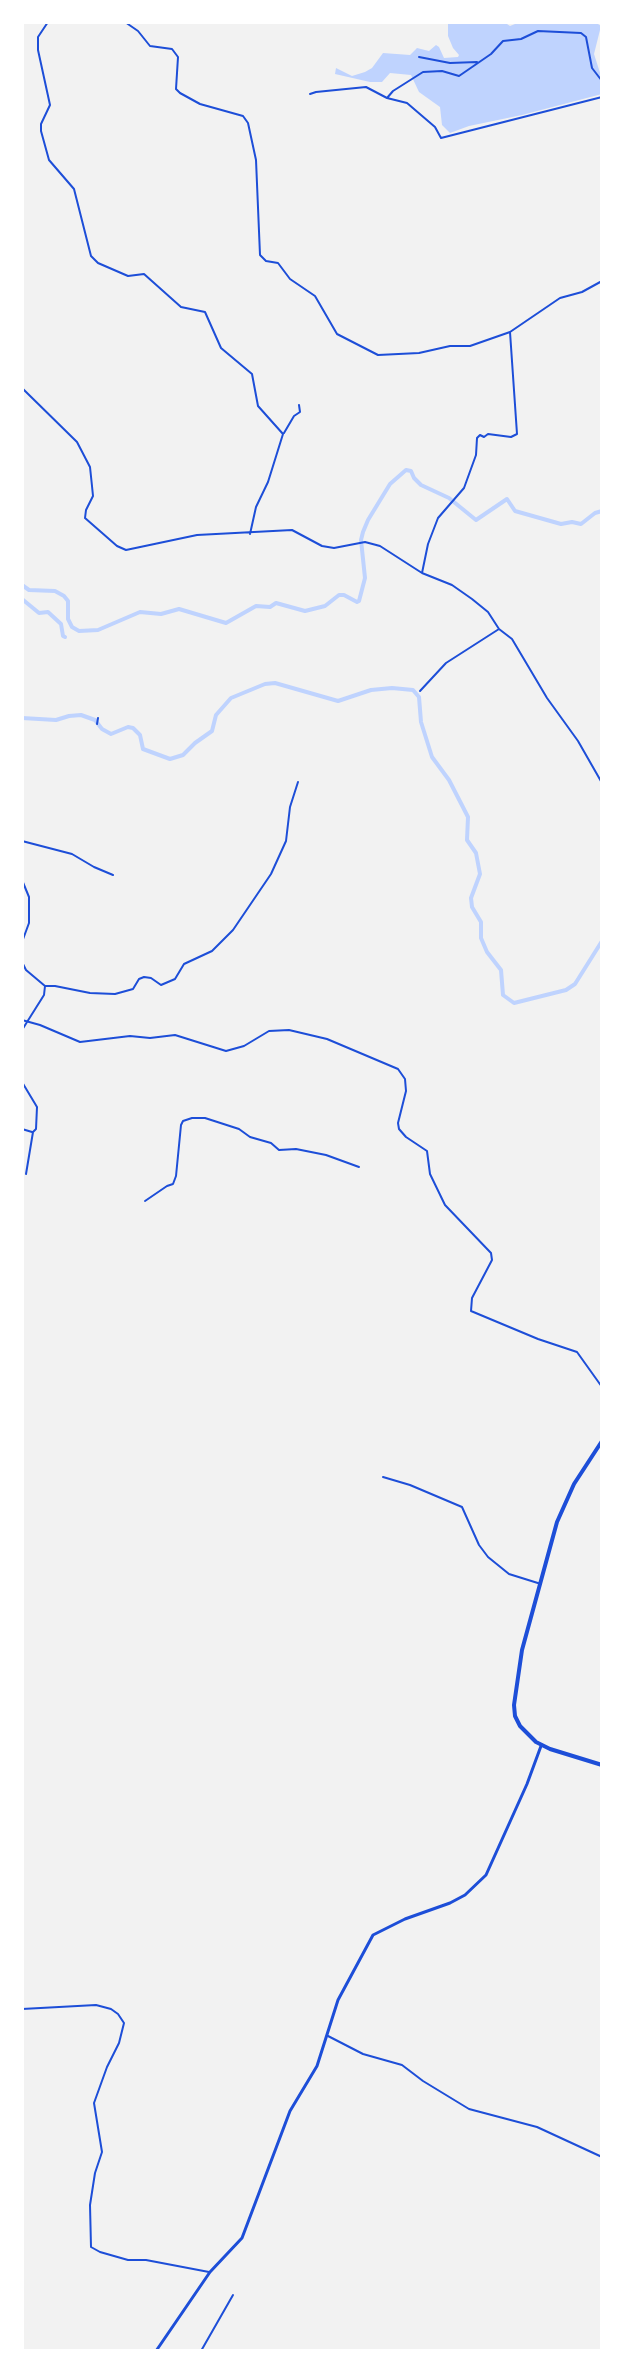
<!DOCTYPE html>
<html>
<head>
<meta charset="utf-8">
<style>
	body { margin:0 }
	#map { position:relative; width:624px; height:2373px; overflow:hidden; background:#f2f2f2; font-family:"Golos Text",sans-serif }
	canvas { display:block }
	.frame { position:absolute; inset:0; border:24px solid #fff; pointer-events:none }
</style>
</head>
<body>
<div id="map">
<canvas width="624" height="2373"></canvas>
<div class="frame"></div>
</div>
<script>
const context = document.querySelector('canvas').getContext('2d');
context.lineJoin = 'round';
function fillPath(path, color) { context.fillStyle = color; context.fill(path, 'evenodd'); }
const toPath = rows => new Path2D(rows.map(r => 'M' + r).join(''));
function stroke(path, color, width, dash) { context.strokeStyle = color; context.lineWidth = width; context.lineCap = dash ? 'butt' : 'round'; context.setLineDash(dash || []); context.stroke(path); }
const water = toPath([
	[448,22,504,22,510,26,520,22,595,22,601,26,594,54,602,79,602,94,522,115,469,126,450,133,442,125,440,107,419,92,411,75,390,73,382,82,370,82,335,74,336,68,352,76,365,72,372,68,383,53,410,55,417,48,429,51,436,45,439,47,444,58,458,57,459,55,453,48,448,36]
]);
const canal = toPath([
	[22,585,29,590,55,591,64,596,68,601,68,619,72,627,79,631,98,630,140,612,161,614,179,609,226,623,256,606,270,607,276,603,305,611,325,606,339,595,344,595,357,602,359,601,365,578,361,540,363,532,368,520,390,484,406,470,411,471,414,478,421,485,449,498,476,520,507,499,515,511,561,524,572,522,581,524,595,513,602,511],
	[22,599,39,613,48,612,61,624,63,636,65,637],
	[22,718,56,720,69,716,81,715,95,720,102,729,111,734,128,727,133,728,140,735,143,749,170,759,183,755,195,743,212,731,216,715,231,698,265,684,275,683,338,701,371,690,392,688,413,690,419,697,421,722,432,757,449,780,468,817,467,840,476,853,480,874,471,898,472,907,481,922,481,938,487,952,501,970,503,995,514,1003,566,990,575,984,602,941]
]);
const minor = toPath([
	[48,22,38,37,38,50,50,105,41,124,41,131,49,160,74,189,91,256,98,263,128,276,144,274,181,307,205,312,221,348,252,374,258,406,283,434,268,482,256,507,250,534],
	[125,22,138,31,150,46,172,49,178,57,176,89,180,93,200,104,243,116,248,123,256,160,260,255,266,261,278,263,290,279,315,296,337,334,378,355,419,353,450,346,470,346,510,332,517,434,511,437,488,434,484,437,480,435,477,438,476,455,464,488,438,518,428,544,422,573],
	[419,57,450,63,477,62],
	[310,94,316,92,366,87,387,98,407,103,435,127,441,138,602,97],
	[387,98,393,91,423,72,442,71,459,76,491,54,503,41,521,39,538,31,581,33,586,37,592,68,602,81],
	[510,332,560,298,582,292,602,281],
	[22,388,77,442,90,467,92,486,93,496,86,510,85,518,117,546,126,550,197,535,292,530,322,546,334,548,365,542,380,546,422,573,452,585,472,599,488,612,499,629,512,639,547,698,578,741,602,783],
	[284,433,294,416,300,412,299,405],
	[420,691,446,663,499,629],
	[97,724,98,718],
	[22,841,72,854,94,867,113,875],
	[22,880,29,897,29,923,22,942],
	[22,962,26,970,45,986,44,995,22,1030],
	[45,986,55,986,90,993,115,994,133,989,139,979,144,977,151,978,161,985,175,979,184,964,212,951,233,930,271,874,286,841,290,807,298,782],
	[22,1020,40,1025,80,1042,130,1036,150,1038,175,1035,226,1051,244,1046,269,1031,289,1030,327,1039,398,1069,405,1079,406,1091,398,1123,399,1129,406,1137,427,1151,430,1174,445,1205,491,1253,492,1260,472,1298,471,1311,538,1339,577,1352,602,1387],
	[22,1082,37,1107,36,1129,33,1132,26,1174],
	[22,1129,32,1132],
	[145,1201,167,1186,173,1184,176,1176,181,1125,183,1121,192,1118,205,1118,239,1129,250,1137,271,1143,279,1150,296,1149,326,1155,359,1167],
	[383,1477,410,1485,462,1507,479,1545,488,1557,509,1574,541,1584],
	[22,2009,96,2005,111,2009,118,2014,124,2023,119,2043,107,2067,94,2103,102,2152,95,2173,90,2205,91,2247,100,2252,128,2260,146,2260,209,2272],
	[328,2036,363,2054,402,2065,423,2081,469,2109,537,2127,602,2157],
	[201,2351,233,2295]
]);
const tertiary = toPath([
	[156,2351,210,2272,242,2238,290,2111,317,2066,338,2000,373,1935,405,1919,450,1903,465,1895,486,1875,527,1784,541,1746]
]);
const primary = toPath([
	[602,1441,574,1484,557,1522,522,1650,514,1705,515,1716,520,1726,536,1742,550,1749,602,1765]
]);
fillPath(water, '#bfd3fe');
stroke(canal, '#bfd3fe', 4);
stroke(minor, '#1d4ed8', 2);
stroke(tertiary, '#1d4ed8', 3);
stroke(primary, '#1d4ed8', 4);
</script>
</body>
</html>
